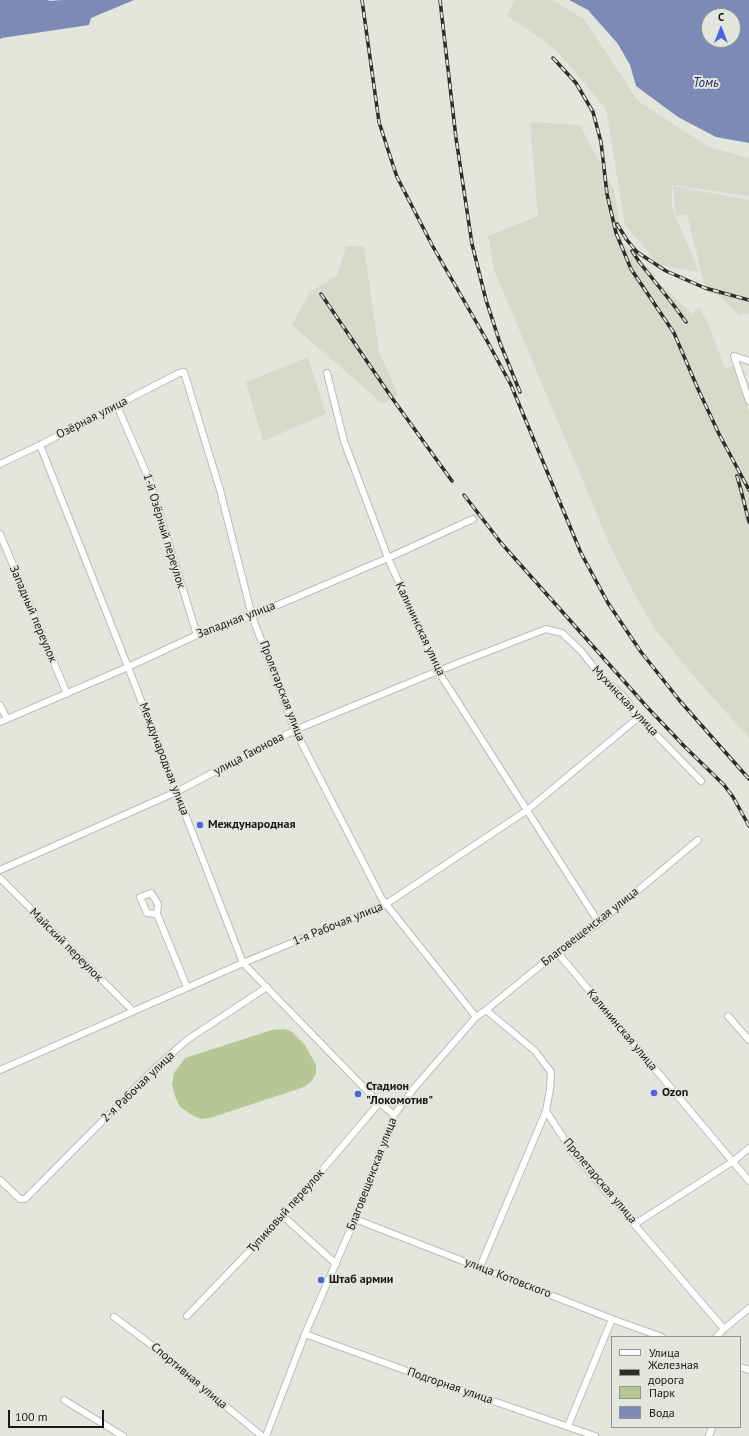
<!DOCTYPE html>
<html>
<head>
<meta charset="utf-8">
<style>
	body { margin:0 }
	#map { position:relative; width:749px; height:1436px; overflow:hidden; background:#e3e6dd; font-family:"PT Sans",sans-serif }
	canvas { display:block }
	.legend { position:absolute; left:611px; top:1336px; width:130px; height:92px; box-sizing:border-box; background:#e3e6dd; border:1px solid #92948d; margin:0; padding:5px 7px; list-style:none; font-size:12px; color:#181916 }
	.legend li { display:flex; align-items:center; gap:8px; height:20px }
	.legend b { width:20px; border:1px solid #92948d }
	.north { position:absolute; left:701px; top:8px; width:40px; height:40px; box-sizing:border-box; background:#e3e6dd; border:1px solid #92948d; border-radius:50%; rotate:0deg; font-size:11px; font-weight:700; line-height:16px; text-align:center; color:#181916 }
	.north::after { content:''; display:block; margin:auto; width:14px; height:18px; background:#4c65da; clip-path:polygon(50% 0,100% 100%,50% 72%,0 100%) }
	.scale { position:absolute; left:8px; top:1410px; width:96px; height:18px; box-sizing:border-box; border:2px solid #181916; border-top:0; padding-left:5px; font-size:12px; line-height:14px; white-space:nowrap; color:#181916; -webkit-text-stroke:3px #e3e6dd; paint-order:stroke }
</style>
</head>
<body>
<div id="map">
<canvas width="749" height="1436"></canvas>
<ul class="legend">
<li><b style="height:5px;background:#fff"></b>Улица</li>
<li><b style="height:5px;background:#2d2e2a"></b>Железная дорога</li>
<li><b style="height:11px;background:#b8c595"></b>Парк</li>
<li><b style="height:11px;background:#7c8ab6"></b>Вода</li>
</ul>
<div class="north">С</div>
<div class="scale">100 m</div>
</div>
<script>
const context = document.querySelector('canvas').getContext('2d');
context.lineJoin = 'round';
function fillPath(path, color) { context.fillStyle = color; context.fill(path, 'evenodd'); }
const toPath = rows => new Path2D(rows.map(r => 'M' + r).join(''));
function stroke(path, color, width, dash) { context.strokeStyle = color; context.lineWidth = width; context.lineCap = dash ? 'butt' : 'round'; context.setLineDash(dash || []); context.stroke(path); }
function drawText(font, color, halo, rows, align = 'center') {
  context.font = font + ' "PT Sans",sans-serif'; context.lineWidth = 4; context.setLineDash([]); context.textBaseline = 'middle'; context.strokeStyle = halo; context.fillStyle = color; for (const [text, x, y, turn = 0] of rows) {
    context.save(); context.translate(x, y); context.rotate((+turn || 0) * Math.PI / 180); context.textAlign = isNaN(turn) ? turn : align; if (halo) context.strokeText(text, 0, 0); context.fillText(text, 0, 0); context.restore();
  }
}
const built = toPath([
	[514,0,552,0,584,19,638,101,709,147,749,158,749,196,672,185,672,208,699,272,659,265,625,225,606,109,558,52,526,28,507,16],
	[530,122,580,125,614,190,623,243,654,274,654,278,692,314,699,307,709,325,725,369,733,366,749,411,749,738,692,674,652,625,627,580,612,550,494,270,488,236,538,216],
	[673,186,749,200,749,313,739,315,719,296,706,292,687,214,676,216],
	[346,246,364,247,379,352,398,394,383,404,292,325,309,293,337,275],
	[308,357,326,414,263,441,246,382]
]);
const green = toPath([
	[285,1029,292,1032,305,1045,316,1065,316,1074,311,1082,304,1087,210,1118,201,1119,192,1115,180,1107,175,1096,172,1084,174,1073,185,1058,272,1030]
]);
const water = toPath([
	[0,0,49,0,48,1,63,0,134,0,91,18,89,25,2,38,0,39],
	[569,0,749,0,749,143,716,137,678,117,636,86,630,65,618,44,588,10],
	[709,16,733,16,733,40,709,40]
]);
const street = toPath([
	[734,356,749,401],
	[734,356,749,361],
	[327,373,344,441,388,558,438,671,599,923],
	[117,406,149,479,197,635],
	[40,445,128,667,243,963,374,1098,394,1115],
	[0,464,40,445,179,373,184,372,220,490,252,616,295,730,382,899,476,1017],
	[0,534,67,694],
	[0,705,7,719],
	[0,722,128,667,197,635,252,616,388,558,473,519],
	[0,870,176,792,295,730,438,671,546,629,562,633,581,651,600,675,624,697,639,717,701,781],
	[0,878,133,1011],
	[157,914,147,913,140,897,151,893,158,904,157,914,187,987],
	[557,952,749,1181],
	[486,1010,535,1051,551,1072,550,1089,546,1111,574,1154,724,1329],
	[728,1016,749,1040],
	[0,1070,243,963,386,904,526,811,639,717],
	[0,1180,20,1199,25,1199,154,1069,187,1040,267,987],
	[283,1216,336,1264],
	[355,1219,612,1319,662,1337],
	[635,1224,732,1162,749,1148],
	[480,1267,546,1111],
	[187,1316,283,1216,380,1102],
	[114,1317,145,1340,262,1436],
	[305,1334,432,1380,595,1436],
	[716,1337,724,1329,749,1308],
	[740,1367,749,1370],
	[64,1400,123,1436],
	[568,1426,612,1319],
	[266,1436,305,1334,355,1219,394,1115,415,1087,476,1017,486,1010,557,952,599,923,698,840],
	[709,1436,712,1427]
]);
const rail = toPath([
	[362,0,379,122,389,153,397,177,432,245,486,339,511,385,581,553,608,603,641,652,680,701,749,779],
	[440,0,456,138,472,244,486,300,500,343,520,392],
	[553,58,576,83,593,112,601,142,607,194,616,233,631,269,674,333,698,389,719,434,749,490],
	[617,224,627,240,637,252,666,271,705,288,749,300],
	[632,251,640,263,672,303,686,322],
	[321,294,392,398,452,481],
	[737,476,741,490,749,522],
	[464,495,502,544,647,707,684,746,724,785,733,797,749,826]
]);
const markers = [
	[200,825,4,"#4c65da"],
	[654,1093,4,"#4c65da"],
	[358,1094,4,"#4c65da"],
	[321,1280,4,"#4c65da"]
];
const streetNames = [
	["Озёрная улица",92,418,-27],
	["1-й Озёрный переулок",164,531,73],
	["Западный переулок",33,614,67],
	["Западная улица",236,620,-21],
	["Калининская улица",420,629,65],
	["Пролетарская улица",282,691,69],
	["Мухинская улица",625,701,47],
	["улица Гаюнова",249,754,-28],
	["Международная улица",164,759,69],
	["1-я Рабочая улица",338,924,-22],
	["Благовещенская улица",590,927,-38],
	["Майский переулок",66,945,45],
	["Калининская улица",622,1030,50],
	["2-я Рабочая улица",138,1087,-44],
	["Благовещенская улица",372,1174,-69],
	["Пролетарская улица",600,1181,50],
	["Тупиковый переулок",286,1211,-48],
	["улица Котовского",508,1278,21],
	["Спортивная улица",189,1376,40],
	["Подгорная улица",450,1386,19]
];
const poiNames = [
	["Международная",208,825],
	["Стадион",366,1087],
	["\"Локомотив\"",366,1101],
	["Ozon",662,1093],
	["Штаб армии",329,1280]
];
const waterNames = [
	["Томь",706,83]
];
fillPath(built, '#d6daca');
fillPath(green, '#b8c595');
fillPath(water, '#7c8ab6');
stroke(street, '#bbbdb5', 8);
stroke(street, '#fff', 6);
stroke(rail, '#2d2e2a', 3.5);
stroke(rail, '#e3e6dd', 2, [6]);
for (const [x, y, r, color] of markers) { const dot = new Path2D(); dot.arc(x, y, r, 0, 2 * Math.PI); context.fillStyle = color; context.fill(dot); stroke(dot, '#e3e6dd', 1.5); }
drawText('12px', '#181916', '#e3e6dd', streetNames);
drawText('bold 12px', '#181916', '#e3e6dd', poiNames, 'left');
drawText('italic 13px', '#1b275d', '#e3e6dd', waterNames);
</script>
</body>
</html>
